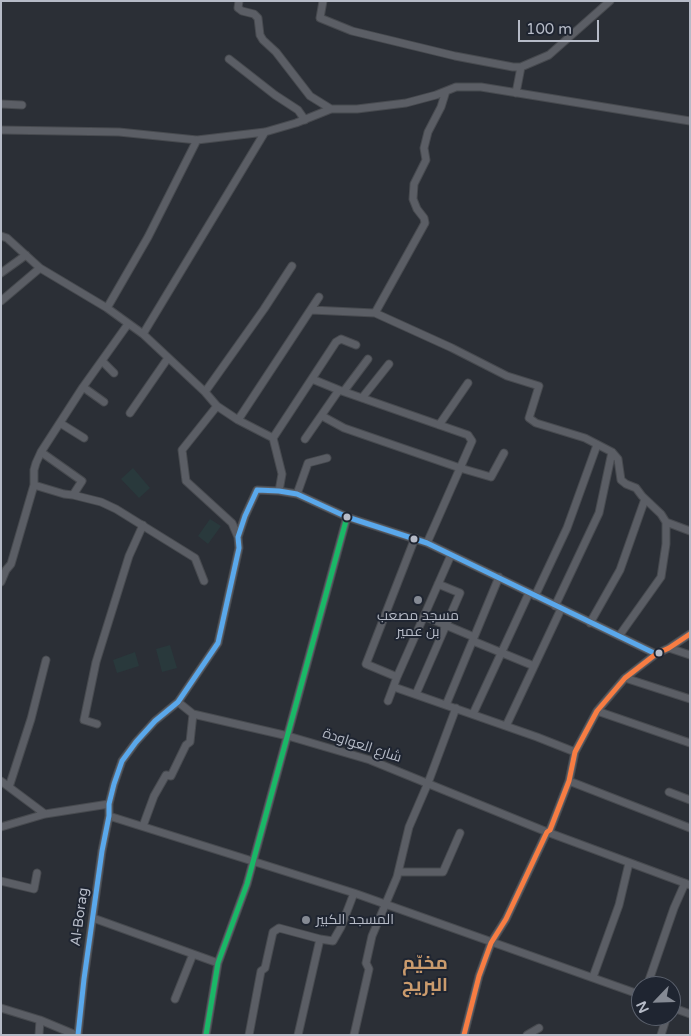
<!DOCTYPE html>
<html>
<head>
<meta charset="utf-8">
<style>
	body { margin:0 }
	#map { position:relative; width:691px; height:1036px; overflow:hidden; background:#2b2f36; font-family:"Varela Round",sans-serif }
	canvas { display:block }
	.frame { position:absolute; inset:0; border:2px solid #b6bbc7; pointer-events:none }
	.north { position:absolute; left:631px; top:976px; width:50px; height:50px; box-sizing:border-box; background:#1f2531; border:1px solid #5b616d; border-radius:50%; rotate:246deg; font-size:14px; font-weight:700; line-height:20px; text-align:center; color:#b6bbc7 }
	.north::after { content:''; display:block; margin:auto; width:18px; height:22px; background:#858a94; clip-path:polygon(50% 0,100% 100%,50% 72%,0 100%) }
	.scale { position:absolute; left:518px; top:20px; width:81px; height:22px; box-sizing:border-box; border:2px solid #b6bbc7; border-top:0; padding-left:6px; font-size:15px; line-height:18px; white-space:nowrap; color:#b6bbc7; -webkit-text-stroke:4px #1f2531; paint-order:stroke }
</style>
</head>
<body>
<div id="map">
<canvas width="691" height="1036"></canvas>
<div class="frame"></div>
<div class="north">N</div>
<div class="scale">100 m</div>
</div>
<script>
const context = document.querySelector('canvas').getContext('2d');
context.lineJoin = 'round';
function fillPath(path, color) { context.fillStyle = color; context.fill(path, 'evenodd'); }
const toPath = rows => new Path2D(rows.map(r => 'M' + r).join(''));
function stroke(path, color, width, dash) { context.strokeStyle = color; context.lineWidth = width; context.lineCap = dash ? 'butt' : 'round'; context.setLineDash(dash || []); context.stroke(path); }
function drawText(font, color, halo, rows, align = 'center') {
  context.font = font + ' "Varela Round",Cairo,sans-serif'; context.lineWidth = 4; context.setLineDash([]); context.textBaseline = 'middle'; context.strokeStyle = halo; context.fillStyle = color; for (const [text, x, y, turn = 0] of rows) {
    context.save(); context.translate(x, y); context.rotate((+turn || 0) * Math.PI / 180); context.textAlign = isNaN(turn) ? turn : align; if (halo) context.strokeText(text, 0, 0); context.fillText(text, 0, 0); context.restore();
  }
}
const green = toPath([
	[133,468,150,488,139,498,121,479],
	[210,519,221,526,208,544,198,536],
	[170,645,177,668,162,672,156,649],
	[135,652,139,666,117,673,113,660]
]);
const minor = toPath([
	[239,1,238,8,242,11,254,14,258,18,260,35,263,40,276,52,310,96,331,109],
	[323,1,320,18,352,31,455,56,513,67,521,67,516,93],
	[229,59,275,95,298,110,305,120],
	[521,67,549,55,610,1],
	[1,104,22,105],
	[1,130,119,132,197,140,265,132,296,123,331,109,357,109,406,103,436,95,456,87,481,87,690,121],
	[1,236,7,238,40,268,107,308,143,334,205,392,217,406,182,450,186,481,232,523,238,537],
	[1,273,26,255],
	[1,301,40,268],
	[107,308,148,237,197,140],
	[311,310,375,313,452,348,507,376,539,386,529,418,536,423,585,438,612,452,618,459,621,480,626,484,636,488,642,496,661,514,666,522,690,531],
	[375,313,425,223,424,218,417,209,413,199,414,184,426,160,424,148,428,132,441,107,446,91],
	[128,324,83,387,41,452,82,481,73,495,101,502,116,509,195,558,204,581],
	[143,334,265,132],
	[102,361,114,373],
	[312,379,339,390,468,435,472,441,427,543],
	[83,387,104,402],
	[344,391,368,359],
	[205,392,264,309,292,266],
	[362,398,389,364],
	[217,406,238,420,273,438],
	[130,413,168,358],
	[322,416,344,428,460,468,491,477,504,453],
	[238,420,319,297],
	[60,423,84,438],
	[439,425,468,383],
	[305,439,339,390],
	[34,485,64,494,73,495],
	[279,491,282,474,273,438,336,342,341,339,356,345],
	[297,494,308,463,327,458],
	[1,582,6,570,11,564,34,485,34,470,36,463,41,452],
	[535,596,567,528,597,445],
	[555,606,599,513,612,452],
	[424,616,474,637],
	[590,623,620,570,645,499],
	[619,636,661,577,666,544,666,522],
	[473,641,534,666],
	[669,648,690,655],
	[397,677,366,664,415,538],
	[625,678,690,699],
	[394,687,537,737,575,752],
	[416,694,460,593,438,584],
	[388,701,397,677,451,555],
	[178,702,193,714,288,736,370,760,547,832,690,885],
	[446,705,499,577],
	[597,711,690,743],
	[473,714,529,593],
	[97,724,84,720,96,662,129,556,143,525],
	[506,726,561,609],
	[1,781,45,814],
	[569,781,690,828],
	[9,787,31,719,46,660],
	[669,792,690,800],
	[109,816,354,893,641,995],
	[143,826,154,796,166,775,171,776,186,745,190,742,193,714],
	[1,827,45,814,109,804],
	[399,872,443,872,460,833],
	[1,881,34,889,37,873],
	[93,918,218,963],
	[593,977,619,905,629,863],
	[647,986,674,908,685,883],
	[175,999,193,954],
	[671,1007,690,1014],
	[1,1008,40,1020,76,1035],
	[39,1035,40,1020],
	[78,1035,84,979,102,851,109,816,109,804,114,784,122,761,136,742,155,721,178,702,218,643,239,548,238,537,245,516,257,490,279,491,297,494,347,517,427,543,656,654],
	[206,1035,218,963,247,884,347,517],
	[249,1035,261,971,265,968,273,932,279,928,320,939],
	[298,1035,320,939,333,941,341,927,354,893],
	[354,1035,369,969,366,963,372,936,397,877,409,827,428,783,456,708],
	[464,1035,479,976,491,943,506,919,547,832,550,830,569,781,575,752,597,711,625,678,656,654,669,648,690,634],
	[527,1035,539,1028],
	[661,1035,667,1016]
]);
const bus1 = toPath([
	[78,1035,84,979,102,851,109,816,109,804,114,784,122,761,136,742,155,721,178,702,218,643,239,548,238,537,245,516,257,490,279,491,297,494,347,517,427,543,656,654]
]);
const bus2 = toPath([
	[206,1035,218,963,247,884,347,517]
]);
const bus3 = toPath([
	[464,1035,479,976,491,943,506,919,547,832,550,830,569,781,575,752,597,711,625,678,656,654,669,648,690,634]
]);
const markers = [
	[347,517,4.5,"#b6bbc7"],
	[414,539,4.5,"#b6bbc7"],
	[418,600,5,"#858a94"],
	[659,653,4.5,"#b6bbc7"],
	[306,920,5,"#858a94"]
];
const poiNames = [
	["مسجد مصعب",418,616],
	["بن عمير",418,632],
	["المسجد الكبير",316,920,"left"]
];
const streetNames = [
	["شارع العواودة",362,746,18],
	["Al-Borag",80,917,-82]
];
const districtNames = [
	["مخيّم",425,964],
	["البريج",425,986]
];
fillPath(green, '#29393c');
stroke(minor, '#474a4f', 9);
stroke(minor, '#5b5e65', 7);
stroke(bus1, '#5aa8eb', 5);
stroke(bus2, '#1ab867', 5);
stroke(bus3, '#f77d43', 5);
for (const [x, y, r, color] of markers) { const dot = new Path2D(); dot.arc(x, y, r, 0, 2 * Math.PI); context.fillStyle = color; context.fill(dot); stroke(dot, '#1f2531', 2); }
drawText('14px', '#b6bbc7', '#1f2531', poiNames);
drawText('14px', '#b6bbc7', '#1f2531', streetNames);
drawText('bold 19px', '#ca9b6d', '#1f2531', districtNames);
</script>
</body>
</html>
